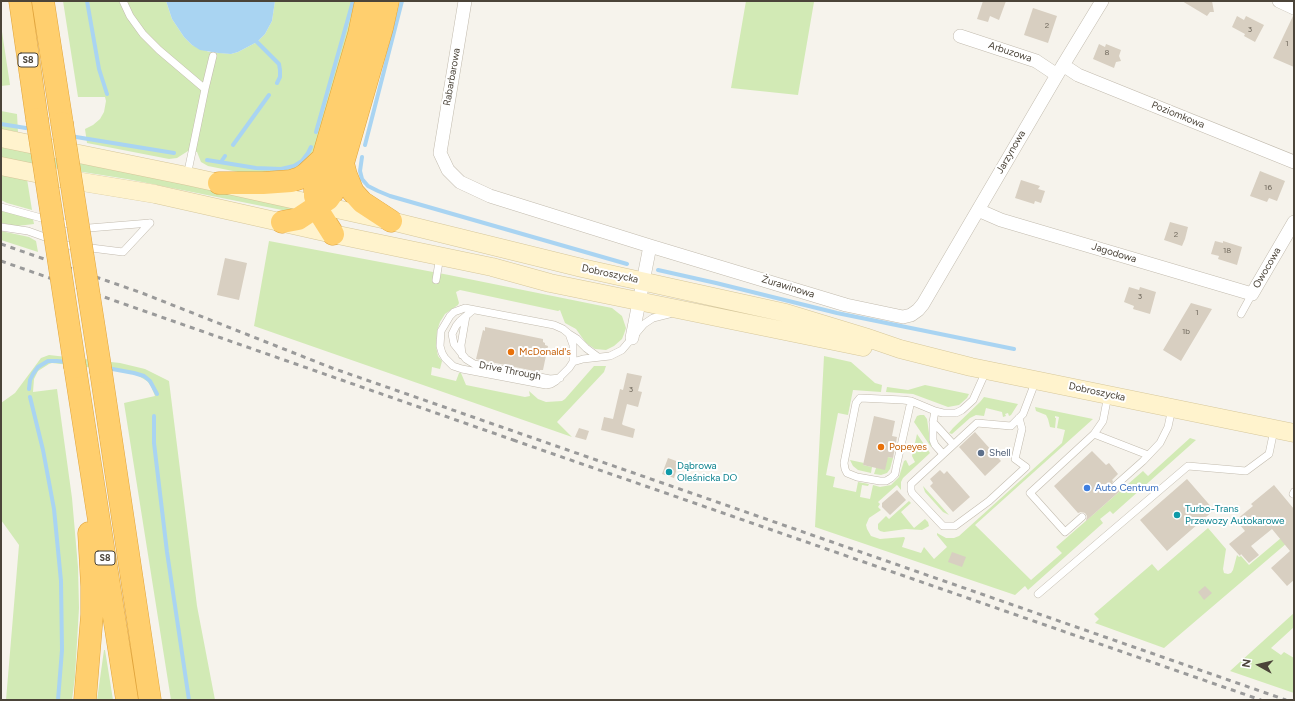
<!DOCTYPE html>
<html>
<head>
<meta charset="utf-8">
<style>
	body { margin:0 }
	#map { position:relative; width:1295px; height:701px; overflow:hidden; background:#f6f3ec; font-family:Figtree,sans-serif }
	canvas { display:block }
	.frame { position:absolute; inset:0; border:2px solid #4b4439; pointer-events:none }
	.north { position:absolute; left:1239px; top:645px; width:40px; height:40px; -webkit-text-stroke:3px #fff; paint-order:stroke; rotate:278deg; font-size:11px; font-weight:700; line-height:16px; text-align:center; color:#4b4439 }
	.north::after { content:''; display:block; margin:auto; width:14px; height:18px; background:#4b4439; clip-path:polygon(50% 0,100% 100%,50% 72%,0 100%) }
</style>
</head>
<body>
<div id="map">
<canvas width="1295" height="701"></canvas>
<div class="frame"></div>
<div class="north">N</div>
</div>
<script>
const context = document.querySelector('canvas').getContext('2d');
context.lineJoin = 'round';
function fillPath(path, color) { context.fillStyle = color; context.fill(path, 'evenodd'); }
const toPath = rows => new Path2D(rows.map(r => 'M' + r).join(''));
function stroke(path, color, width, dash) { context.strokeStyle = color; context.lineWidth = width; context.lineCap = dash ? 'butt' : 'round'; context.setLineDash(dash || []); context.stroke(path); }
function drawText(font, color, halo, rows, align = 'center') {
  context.font = font + ' Figtree,sans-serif'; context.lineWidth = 4; context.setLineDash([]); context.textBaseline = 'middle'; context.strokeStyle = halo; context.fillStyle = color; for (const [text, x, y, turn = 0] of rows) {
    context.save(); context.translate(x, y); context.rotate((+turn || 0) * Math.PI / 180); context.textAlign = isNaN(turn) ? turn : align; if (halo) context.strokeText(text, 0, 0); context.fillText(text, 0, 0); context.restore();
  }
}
const green = toPath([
	[63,1,166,1,172,19,184,37,192,45,209,52,231,54,238,52,257,42,265,34,272,21,275,1,360,1,316,152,297,172,248,174,208,166,201,162,197,152,188,151,177,158,169,159,87,143,85,129,93,125,100,119,104,112,106,101,105,97,78,97],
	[746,1,808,1,814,2,798,95,731,88],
	[1,25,10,85,1,86],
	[1,111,17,114,18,132,1,129],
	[1,145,302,208,294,212,282,210,127,179,1,159],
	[1,173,27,179,32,210,7,203,1,200],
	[1,210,33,219,34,224,17,226,1,223],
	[1,231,29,237,36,241,38,252,1,240],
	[269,241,449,275,612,308,622,316,626,328,624,334,622,339,614,346,606,350,595,349,586,343,576,329,565,323,560,310,558,311,460,290,456,292,459,303,458,305,445,314,440,322,437,331,436,346,438,356,442,361,440,369,432,367,431,375,456,381,459,373,461,373,466,385,525,397,530,396,529,391,538,399,546,402,562,401,565,399,594,366,606,366,604,372,557,422,572,437,254,326],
	[49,355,120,363,145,369,169,381,197,606,215,700,171,700,124,403,155,396,151,386,147,381,137,375,121,371,52,363,49,364,38,371,34,379,33,392,57,389,72,498,78,567,79,608,75,677,72,700,6,700,19,545,1,520,1,403,15,393,41,358],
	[824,356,851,362,875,383,882,385,881,392,853,390,848,415,838,413,826,475,835,477,833,487,856,492,858,482,869,484,868,486,862,485,860,497,870,499,873,485,880,487,891,485,899,477,904,461,906,460,909,466,915,462,912,456,917,434,930,453,903,478,901,482,901,490,897,485,878,502,880,504,878,507,881,510,869,518,866,525,867,529,871,536,880,539,904,537,905,538,902,547,921,553,924,547,934,559,947,547,937,535,937,533,946,538,954,538,959,536,1062,443,1065,430,1057,428,1059,417,1055,416,1055,418,1056,418,1055,428,1050,427,1048,419,1046,415,1036,411,1035,407,1093,419,975,525,1031,580,1062,553,1056,547,1143,471,1148,476,1190,438,1196,440,1113,514,1110,511,1100,519,1103,523,1028,590,1025,586,1015,595,815,527],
	[925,385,969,394,967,398,959,405,948,407,913,394,886,392,887,387,908,390],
	[984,397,1018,404,1011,415,1009,416,1008,413,1005,414,1006,416,1003,417,1002,412,986,408,984,416,976,415,970,418,952,434,949,433,953,428,980,402],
	[920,415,924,415,927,419,931,447,914,422,917,416],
	[888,457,893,458,890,469,887,473,881,475,874,474,876,468],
	[850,460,864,463,863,465,872,467,871,473,858,470,853,466],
	[923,486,949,515,943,512,925,492],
	[909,501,911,503,901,512,914,528,925,519,928,522,929,526,922,530,906,529,884,532,880,531,878,529,878,524,886,516,889,519],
	[1294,527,1294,537,1164,648,1095,623,1099,619,1094,614,1152,564,1158,571,1208,528,1226,549,1223,569,1224,573,1228,574,1231,573,1233,570,1237,555,1239,557,1241,556,1249,565],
	[1294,613,1294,627,1271,648,1281,655,1284,652,1294,658,1294,693,1230,671],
	[104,650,105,650,113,700,97,700]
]);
const water = toPath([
	[166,1,275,1,272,21,265,34,257,42,238,52,231,54,218,53,200,50,192,45,184,37,172,19]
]);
const stream = toPath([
	[87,1,99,69,107,94],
	[257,42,279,64,280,70,280,77,277,83],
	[1,124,32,129],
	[316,132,353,1],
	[70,136,174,153],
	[233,145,269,95],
	[365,145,402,1],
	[362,157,360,171,362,179,368,186,378,191,390,196,627,264],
	[207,160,256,168,281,169,294,166,302,161,308,153,311,147],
	[221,162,225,156],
	[658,270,716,283,837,313,1014,349],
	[107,368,134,373,144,376,150,381,157,394],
	[29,389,30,380,33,374,38,367,48,361,57,361,67,362],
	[30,397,43,450,54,509,61,581,62,650,58,700],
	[154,416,154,443,167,552,189,700]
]);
const building = toPath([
	[983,1,1006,1,999,20,990,16,988,22,977,19],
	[1182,1,1212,1,1214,12,1210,12,1207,16],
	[1033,8,1057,16,1048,43,1024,35],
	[1237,16,1244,20,1246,16,1264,25,1255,42,1244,36,1245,34,1232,27],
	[1293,16,1294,16,1294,67,1273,58],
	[1099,44,1105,47,1106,44,1121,50,1119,56,1121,61,1116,62,1114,68,1093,59],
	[1260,171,1285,181,1277,201,1269,198,1267,202,1250,196],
	[1021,180,1040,186,1038,189,1045,191,1041,203,1035,201,1034,204,1015,198],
	[1170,222,1188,227,1185,239,1182,246,1164,240],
	[1215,241,1223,243,1223,241,1242,247,1237,265,1218,259,1219,256,1211,254],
	[225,258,247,263,239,300,217,295],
	[1129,287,1139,290,1140,287,1156,292,1150,314,1133,309,1134,306,1124,302],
	[1191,303,1212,309,1181,361,1163,350],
	[485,327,543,339,543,342,545,343,545,345,548,346,543,370,540,370,539,372,476,359,483,330,485,331],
	[627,373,642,376,638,391,642,392,638,407,627,404,622,424,623,425,635,429,633,438,601,430,604,417,613,419,620,389,623,390],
	[874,416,895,421,892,436,897,437,893,458,888,457,885,470,863,465],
	[579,428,589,431,586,440,575,437],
	[975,432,1001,461,985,476,959,447],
	[1092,451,1106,465,1109,463,1118,474,1112,480,1113,481,1111,486,1114,490,1120,488,1121,490,1086,521,1087,516,1085,513,1081,512,1078,513,1054,486],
	[668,458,679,462,674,478,662,474],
	[940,470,944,474,947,471,970,497,953,512,930,486,933,483,930,479],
	[1187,479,1214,510,1167,551,1140,520],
	[1274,485,1294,509,1294,580,1287,586,1271,568,1290,551,1272,529,1251,546,1259,555,1249,563,1241,554,1240,556,1229,544,1245,531,1236,520,1253,506,1251,504],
	[897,490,906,500,890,515,882,507,882,503],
	[952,552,966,557,962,567,948,562],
	[1205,586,1212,593,1204,600,1198,592]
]);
const lane = toPath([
	[123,1,130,16,143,34,159,50,205,89,187,176],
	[205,89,213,56],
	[1,207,45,219,89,228,150,223],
	[1,227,28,231,67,245,123,252,150,223],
	[436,280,440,256],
	[465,308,554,325,563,329,569,334,573,345,573,362,569,368,556,381,551,384,546,385,462,369,453,366,445,358,442,353,440,346,441,331,450,316,454,312,465,308],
	[473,310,460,321,456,326,452,334,454,344,466,359,474,364,550,379,560,378],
	[1241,314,1252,294],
	[569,334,577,339,586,348,598,357],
	[462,355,461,345,466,316],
	[573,362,583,359,610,356,622,350,644,324,653,318,669,314],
	[911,401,896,468,895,474,891,478,886,481,880,481,857,477,847,473,845,469,844,463,856,403,860,398,903,400,911,401,935,411,943,413,956,413,962,410,973,400,986,371],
	[935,411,933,422,933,440,935,445,943,454],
	[1019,418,1022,429,1015,459,1026,467,989,501,955,526,943,526,912,493,911,490,911,484,977,423,1011,426,1023,414,1036,380],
	[933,422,953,444],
	[1094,434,1148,455],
	[1116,485,1143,461,1160,443,1168,427,1172,408],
	[1293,494,1294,492],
	[1082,517,1065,532,1030,493,1094,434,1103,421,1108,395],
	[1038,594,1188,466,1246,471,1269,454,1274,430]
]);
const street = toPath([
	[465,1,440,153,448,170,460,182,490,196,650,246,846,305,903,317,911,315,918,310,923,304,1057,75,1102,1],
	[1279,1,1294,8],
	[960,36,1036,61,1057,75],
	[1063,65,1078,75,1294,162],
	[978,210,1001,220,1252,294,1294,222],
	[632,338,650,246]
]);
const secondary = toPath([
	[1,138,187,176,391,221,582,268,786,313,865,337,900,349,971,367,1294,433],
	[1,166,64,179,155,194,333,234,492,267,550,283,863,347]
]);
const highway = toPath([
	[20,1,37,119],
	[43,1,62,123],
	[343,163,346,175,353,192,362,202,391,221],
	[219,183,263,183,291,181,300,178,306,174,322,159],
	[282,222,298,219,328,199,333,192,337,184,382,28,388,1],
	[333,234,321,215,315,196,315,185,359,34,366,1],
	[75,367,127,700],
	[101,372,150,700],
	[85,700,92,615,92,586,89,533]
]);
const rail = toPath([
	[1,244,142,293,332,368,1286,700],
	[1,261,519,442],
	[513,440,1261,700]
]);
const highwayBridge = toPath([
	[37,119,75,367],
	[62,123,101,372]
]);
const markers = [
	[511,352,4,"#e8710a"],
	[881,447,4,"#e8710a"],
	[981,453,4,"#5c6f8a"],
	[669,472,4,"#0f9aa8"],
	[1087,488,4,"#3f7fe0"],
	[1177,515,4,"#0f9aa8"]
];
const numberNames = [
	["2",1047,26],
	["3",1250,30],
	["1",1287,44],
	["8",1107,53],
	["16",1268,188],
	["2",1176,235],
	["18",1227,251],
	["3",1140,297],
	["1",1197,313],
	["1b",1186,332],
	["3",631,390]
];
const shields = [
	[28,60,20],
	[105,558,20]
];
const shieldNames = [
	["S8",28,60],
	["S8",105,558]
];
const streetNames = [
	["Arbuzowa",1010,52,18],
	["Rabarbarowa",452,77,-80],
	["Poziomkowa",1178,115,22],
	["Jarzynowa",1011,152,-60],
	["Jagodowa",1114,253,17],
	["Owocowa",1267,268,-60],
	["Dobroszycka",610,274,12],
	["Żurawinowa",788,287,17],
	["Drive Through",510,371,11],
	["Dobroszycka",1097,392,12]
];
const foodNames = [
	["McDonald's",519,352],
	["Popeyes",889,447]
];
const serviceNames = [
	["Shell",989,453]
];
const cultureNames = [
	["Dąbrowa",677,466],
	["Oleśnicka DO",677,478],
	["Turbo-Trans",1185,509],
	["Przewozy Autokarowe",1185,521]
];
const shopNames = [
	["Auto Centrum",1095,488]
];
fillPath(green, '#d2eab5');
fillPath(water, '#a9d4f2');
stroke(stream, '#a9d4f2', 4);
fillPath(building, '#d8cfc1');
stroke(lane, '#c2bbae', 8);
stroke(street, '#c2bbae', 14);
stroke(secondary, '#d6c79b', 19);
stroke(highway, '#e0a43c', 23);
stroke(lane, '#fff', 7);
stroke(street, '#fff', 13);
stroke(secondary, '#fff3cd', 18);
stroke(highway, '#ffcf6e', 22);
stroke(rail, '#9a9a9a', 3, [5, 5]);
stroke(highwayBridge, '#e0a43c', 23, []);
stroke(highwayBridge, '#ffcf6e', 22);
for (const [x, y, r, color] of markers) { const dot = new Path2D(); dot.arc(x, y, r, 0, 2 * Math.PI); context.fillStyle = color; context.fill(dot); stroke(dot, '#fff', 1.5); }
drawText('8px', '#6e675b', null, numberNames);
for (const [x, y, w] of shields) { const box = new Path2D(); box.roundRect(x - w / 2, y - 7, w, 14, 3); context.fillStyle = '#fff'; context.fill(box); stroke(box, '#4b4439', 1); }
drawText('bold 9px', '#4b4439', null, shieldNames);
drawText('10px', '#4b4439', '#fff', streetNames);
drawText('10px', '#c56008', '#fff', foodNames, 'left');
drawText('10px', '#4e5e75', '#fff', serviceNames, 'left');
drawText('10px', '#0d838f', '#fff', cultureNames, 'left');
drawText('10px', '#366cbe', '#fff', shopNames, 'left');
</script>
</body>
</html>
